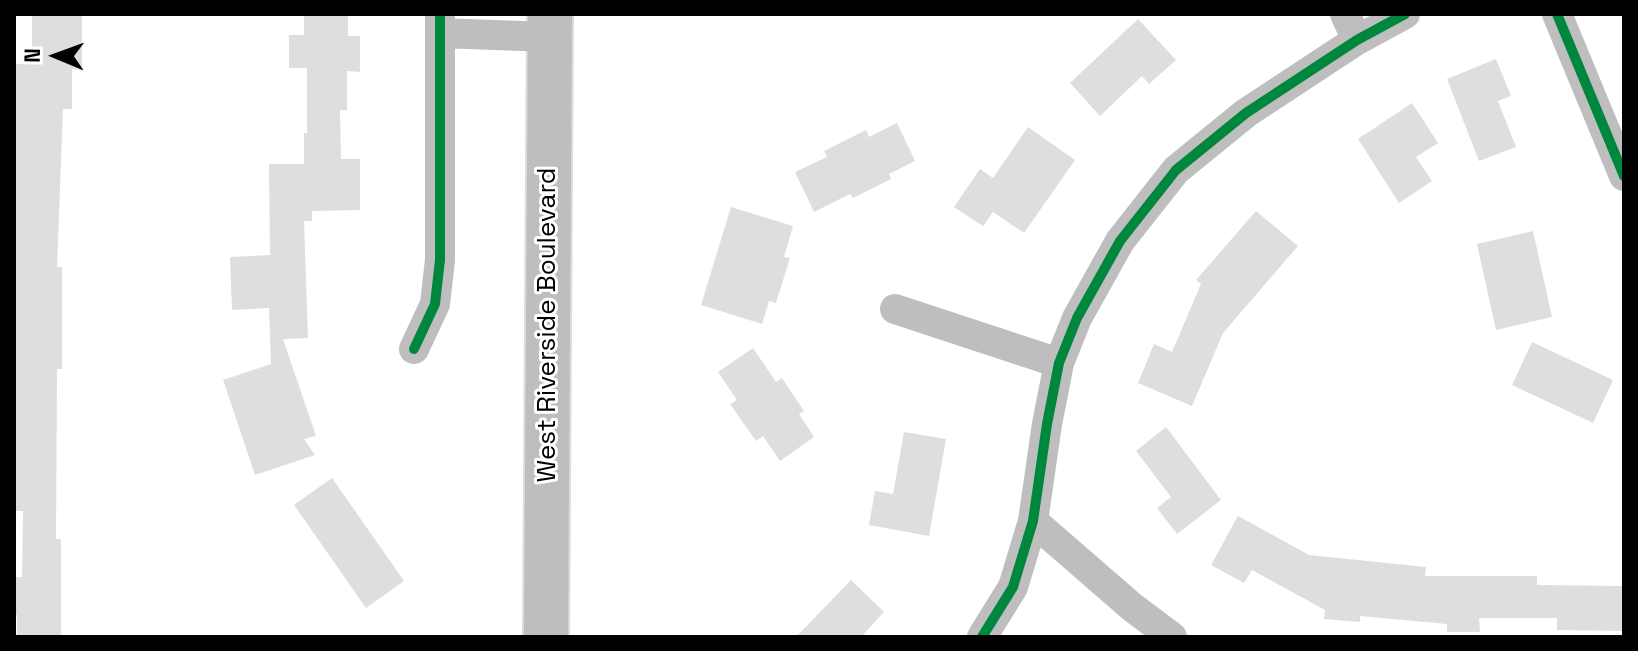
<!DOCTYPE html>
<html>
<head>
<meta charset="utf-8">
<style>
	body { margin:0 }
	#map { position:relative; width:1638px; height:651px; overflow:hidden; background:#fff; font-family:"Space Grotesk",sans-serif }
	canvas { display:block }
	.frame { position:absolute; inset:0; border:16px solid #000; pointer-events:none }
	.north { position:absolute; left:16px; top:16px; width:80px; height:80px; -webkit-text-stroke:6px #fff; paint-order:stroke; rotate:271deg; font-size:22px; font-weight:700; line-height:32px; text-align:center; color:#000 }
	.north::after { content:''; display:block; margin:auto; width:28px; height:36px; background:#000; clip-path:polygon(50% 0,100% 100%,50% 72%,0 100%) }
</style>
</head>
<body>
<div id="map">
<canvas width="1638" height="651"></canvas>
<div class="frame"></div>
<div class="north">N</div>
</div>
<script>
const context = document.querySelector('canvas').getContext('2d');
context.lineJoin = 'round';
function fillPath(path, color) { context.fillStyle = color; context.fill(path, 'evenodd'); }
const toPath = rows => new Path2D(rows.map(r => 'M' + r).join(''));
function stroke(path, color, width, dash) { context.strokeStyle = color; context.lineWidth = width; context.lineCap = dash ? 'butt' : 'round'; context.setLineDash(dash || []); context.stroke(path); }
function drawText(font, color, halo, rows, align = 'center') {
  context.font = font + ' "Space Grotesk",sans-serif'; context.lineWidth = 6; context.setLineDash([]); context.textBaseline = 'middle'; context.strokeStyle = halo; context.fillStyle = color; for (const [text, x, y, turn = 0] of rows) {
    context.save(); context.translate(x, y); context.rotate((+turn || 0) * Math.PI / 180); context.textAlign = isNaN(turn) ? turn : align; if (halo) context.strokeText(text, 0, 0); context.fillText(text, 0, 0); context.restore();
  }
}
const building = toPath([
	[32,14,82,14,82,70,72,69,72,109,63,109,57,267,62,267,62,369,57,369,56,539,61,539,61,637,17,637,17,615,14,615,14,577,22,577,23,511,16,511,16,474,14,474,14,64,32,63],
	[304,14,348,14,348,36,360,36,360,72,347,71,347,110,340,110,341,159,360,159,360,210,312,211,312,221,304,221,308,338,283,339,316,436,304,439,315,455,255,475,223,380,271,364,269,308,232,310,230,257,270,255,269,164,304,164,304,133,307,133,307,68,289,68,289,35,304,35],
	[1138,19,1176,60,1149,84,1142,76,1100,116,1070,83],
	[1496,59,1511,96,1498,101,1516,147,1479,161,1447,79],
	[1412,103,1438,143,1416,157,1432,181,1399,203,1358,139],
	[897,123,915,161,889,174,891,179,853,198,850,194,814,212,795,172,827,157,824,151,866,130,869,137],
	[1028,127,1075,160,1024,233,993,212,983,226,954,207,980,169,993,178],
	[731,207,793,226,784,257,790,258,776,303,769,301,762,324,701,305],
	[1256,211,1298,246,1223,333,1192,406,1138,383,1154,344,1172,352,1201,284,1196,280],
	[1533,231,1552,317,1496,330,1477,244],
	[1532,342,1613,380,1593,423,1512,385],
	[753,348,776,382,782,378,804,411,799,414,814,437,780,461,763,436,756,441,730,404,737,400,718,372],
	[1166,427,1221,500,1177,534,1157,508,1171,497,1136,451],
	[904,432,946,439,929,536,869,525,875,491,893,494],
	[332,478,404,581,366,608,294,505],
	[1238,516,1309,555,1426,567,1425,576,1537,576,1537,585,1624,586,1624,631,1557,630,1557,618,1479,618,1480,632,1447,632,1447,624,1360,616,1360,622,1324,619,1325,610,1252,570,1244,583,1211,565],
	[851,580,884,612,861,637,796,637]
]);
const street = toPath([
	[1345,14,1357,40],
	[1557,14,1624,176],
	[440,33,550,37],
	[895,309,1059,363],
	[414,349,435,304,440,260,440,14],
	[1033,521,1132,607,1172,637],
	[982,637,1013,587,1033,521,1047,424,1059,363,1077,318,1120,241,1176,170,1246,113,1357,40,1405,14]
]);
const primary = toPath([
	[546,637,550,14]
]);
const cycleway = toPath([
	[1557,14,1624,176],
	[414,349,435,304,440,260,440,14],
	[982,637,1013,587,1033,521,1047,424,1059,363,1077,318,1120,241,1176,170,1246,113,1357,40,1405,14]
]);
const streetNames = [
	["West Riverside Boulevard",548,325,-90]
];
fillPath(building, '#dedede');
stroke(primary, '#dbdbdb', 48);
stroke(street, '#bebebe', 30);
stroke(primary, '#bebebe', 44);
stroke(cycleway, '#00873e', 10);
drawText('26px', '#000', '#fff', streetNames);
</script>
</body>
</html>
